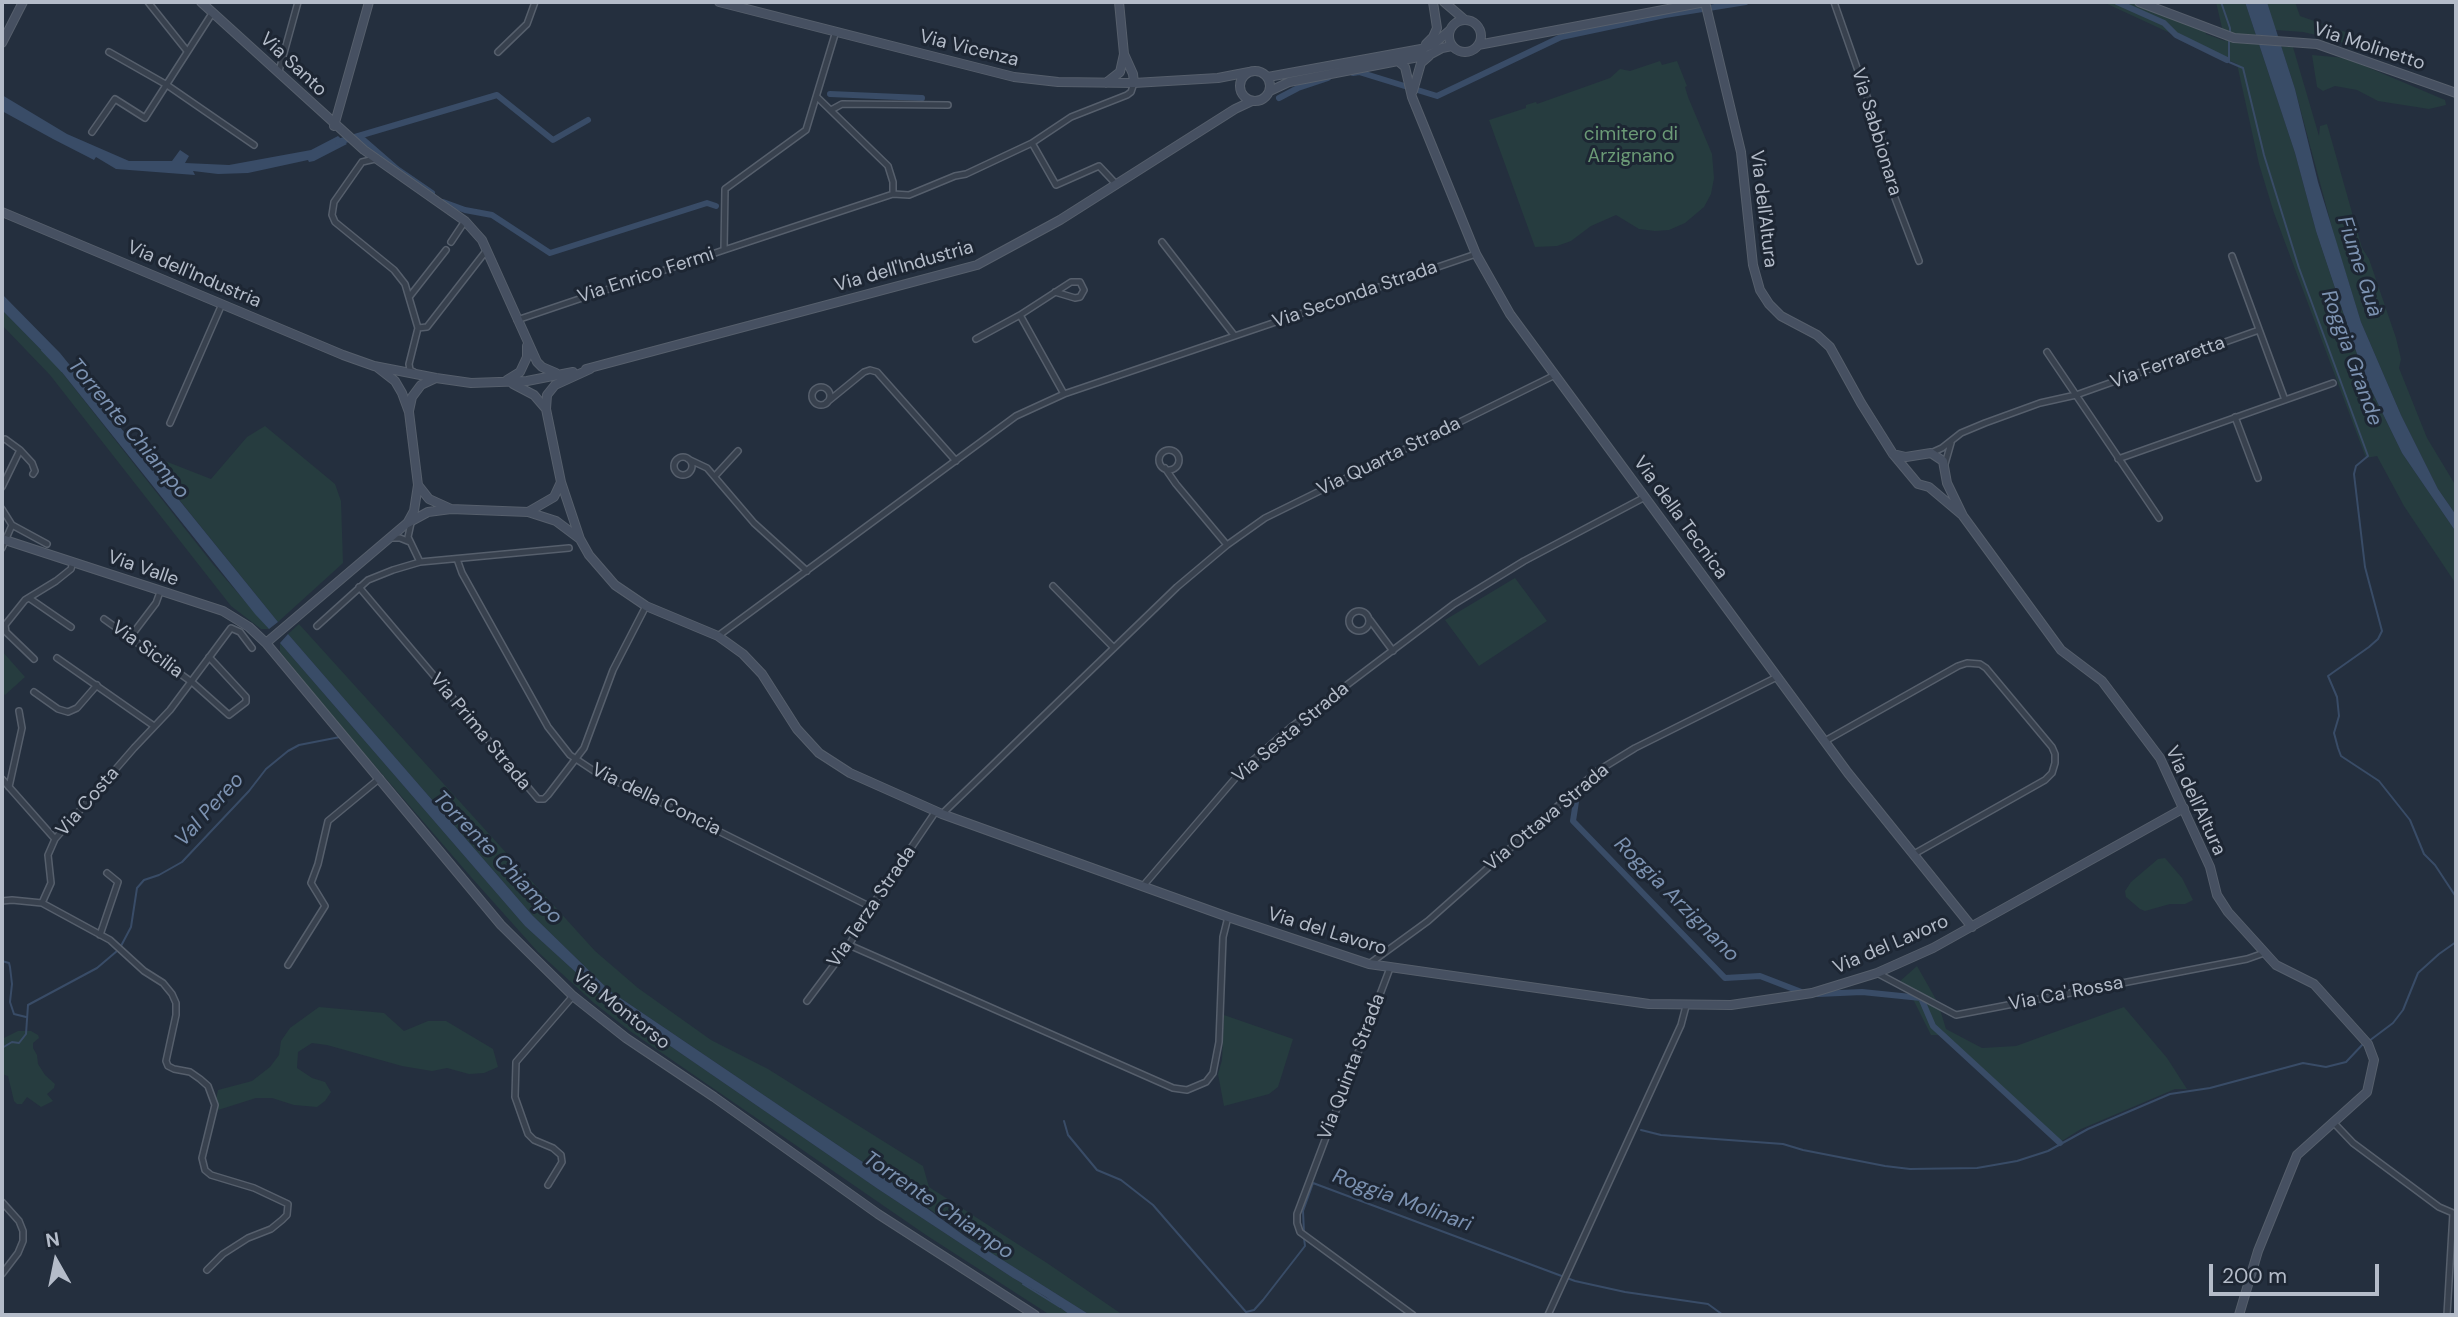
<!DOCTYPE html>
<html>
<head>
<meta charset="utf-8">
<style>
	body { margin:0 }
	#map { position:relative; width:2458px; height:1317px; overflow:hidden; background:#242f3e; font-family:"DM Sans",sans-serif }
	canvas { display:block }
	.frame { position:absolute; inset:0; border:4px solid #b4bcc9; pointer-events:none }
	.north { position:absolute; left:21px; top:1226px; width:70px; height:70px; -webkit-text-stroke:5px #1d2633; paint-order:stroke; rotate:351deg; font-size:19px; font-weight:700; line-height:28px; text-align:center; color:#b4bcc9 }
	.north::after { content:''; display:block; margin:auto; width:24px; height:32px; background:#b4bcc9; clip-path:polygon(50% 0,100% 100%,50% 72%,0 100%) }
	.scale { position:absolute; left:2209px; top:1264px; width:170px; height:32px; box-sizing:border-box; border:4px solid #b4bcc9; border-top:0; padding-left:9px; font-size:21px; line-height:24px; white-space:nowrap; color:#b4bcc9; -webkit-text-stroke:5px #1d2633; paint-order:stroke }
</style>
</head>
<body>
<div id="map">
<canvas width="2458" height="1317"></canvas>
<div class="frame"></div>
<div class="north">N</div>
<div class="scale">200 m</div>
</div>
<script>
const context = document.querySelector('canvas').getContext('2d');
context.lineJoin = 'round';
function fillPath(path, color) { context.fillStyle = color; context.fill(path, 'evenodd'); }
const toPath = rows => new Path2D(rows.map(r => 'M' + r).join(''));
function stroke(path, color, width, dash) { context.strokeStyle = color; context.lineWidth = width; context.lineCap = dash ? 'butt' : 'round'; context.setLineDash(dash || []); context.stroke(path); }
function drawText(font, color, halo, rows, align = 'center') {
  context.font = font + ' "DM Sans",sans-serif'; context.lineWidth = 6; context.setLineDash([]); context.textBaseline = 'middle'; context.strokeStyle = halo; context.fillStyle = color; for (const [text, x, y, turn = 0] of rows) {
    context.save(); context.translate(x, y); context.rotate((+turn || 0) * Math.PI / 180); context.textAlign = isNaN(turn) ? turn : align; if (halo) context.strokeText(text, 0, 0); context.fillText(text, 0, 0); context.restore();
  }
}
const green = toPath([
	[2103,2,2129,2,2205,30,2206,34,2225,41,2216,2,2245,2,2295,153,2316,231,2364,375,2402,453,2456,532,2456,584,2404,506,2377,456,2366,458,2274,213,2259,164,2237,64],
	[2267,2,2295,2,2300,16,2408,54,2405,65,2329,38,2303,32,2275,30],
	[2281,46,2293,47,2319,136,2320,126,2327,124,2362,248,2369,259,2396,338,2401,359,2399,368,2427,438,2456,486,2456,515,2438,489,2401,415,2361,322,2335,239,2295,89],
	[2312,55,2346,58,2445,100,2446,105,2429,109,2378,101,2357,90,2335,86,2323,91,2317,87],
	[1660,61,1662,65,1677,61,1687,86,1685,87,1688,97,1712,154,1714,178,1711,194,1704,207,1685,223,1669,230,1655,231,1639,229,1616,215,1591,226,1571,241,1557,246,1535,247,1489,120,1526,108,1526,105,1536,102,1537,104,1610,78,1620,69,1630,71],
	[2,310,57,366,212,563,269,629,261,629,231,606,50,375,2,325],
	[265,426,335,484,341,501,343,563,278,622,156,471,165,461,211,479,247,437],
	[1515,578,1547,621,1479,666,1445,620],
	[299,624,595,951,638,988,711,1040,768,1069,923,1166,929,1187,1047,1263,1123,1315,1090,1315,988,1251,879,1173,610,991,532,915,288,634],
	[280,643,525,926,615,1008,878,1189,1013,1278,1046,1297,1070,1315,1050,1315,926,1235,630,1031,594,1003,538,952,471,877,338,723,280,652],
	[2,651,25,677,5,695,2,693],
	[2165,858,2182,878,2193,900,2185,904,2170,904,2145,911,2140,909,2126,897,2125,891,2131,882,2158,859],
	[1917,966,1938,1003,1946,1029,1982,1048,2016,1046,2124,1007,2167,1058,2187,1089,2175,1089,2081,1129,2057,1144,2024,1107,1941,1035,1931,1035,1914,1001,1898,983],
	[319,1007,384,1013,404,1031,428,1021,446,1021,493,1049,498,1067,484,1073,469,1074,447,1068,432,1071,402,1066,327,1045,312,1043,298,1052,297,1068,312,1078,325,1082,331,1092,325,1101,317,1107,294,1105,272,1098,256,1098,218,1110,216,1099,218,1090,252,1081,270,1067,279,1055,281,1041,290,1028],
	[1224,1015,1293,1039,1278,1087,1269,1094,1224,1106,1218,1074,1222,1060],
	[18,1031,31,1031,38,1035,39,1038,33,1043,33,1048,37,1055,38,1064,45,1075,55,1084,54,1088,47,1094,53,1101,41,1107,27,1097,22,1104,17,1104,14,1101,8,1076,2,1074,2,1039]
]);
const water = toPath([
	[2245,2,2267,2,2295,89,2318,182,2361,322,2401,415,2438,489,2456,515,2456,532,2402,453,2364,375,2316,231,2295,153],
	[2,95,67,134,129,161,172,161,180,150,189,156,185,163,229,165,311,150,338,136,347,144,314,161,309,162,308,160,248,173,218,174,193,171,195,175,116,169,96,157,94,160,53,139,2,111],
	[2,294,60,353,278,622,269,629,255,614,57,366,2,310],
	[288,634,532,915,610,991,879,1173,966,1237,1090,1315,1070,1315,1046,1297,1013,1278,878,1189,615,1008,525,926,280,643]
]);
const stream = toPath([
	[2221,2,2230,28,2230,34],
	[2229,40,2229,62,2243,68,2264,155,2299,268,2368,456,2356,466,2354,474,2365,567,2382,631,2378,639,2369,647,2328,676,2337,697,2339,716,2334,733,2338,748,2341,756,2379,781,2410,820,2424,854,2435,865,2456,897],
	[42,350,62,371],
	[121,946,131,927,137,888,144,880,159,875,182,862,249,791,266,769,288,751,299,745,340,737],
	[2,961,9,963,10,967,12,984,10,1002,14,1014,26,1017],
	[2369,1041,2393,1023,2403,1010,2418,973,2439,954,2456,942],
	[2,1048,12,1042,19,1043,26,1034,28,1005,97,968,117,951],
	[1064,1121,1068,1135,1097,1170,1121,1180,1153,1205,1246,1312,1254,1310,1263,1300,1305,1246,1304,1238],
	[1641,1130,1661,1135,1783,1144,1803,1150,1885,1166,1910,1169,1977,1168,2017,1161,2048,1151,2088,1129,2170,1094,2210,1088,2303,1063,2326,1067,2346,1062,2364,1043],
	[1304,1233,1303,1211,1313,1183,1575,1281,1625,1292,1708,1304,1723,1315],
	[1023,1284,1060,1307]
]);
const canal = toPath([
	[2117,2,2164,23,2176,35,2227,60],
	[1353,73,1359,72,1437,96,1561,37,1665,15,1746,2],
	[830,94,922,98],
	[1279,98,1298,88,1328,78],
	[359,136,397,169,432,193],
	[338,142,497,95,553,140,588,120],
	[443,202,465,210,492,215,550,253,707,203,716,206],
	[1577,795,1573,821,1725,978,1760,976,1804,993],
	[1818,994,1862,992,1921,998,1933,1026,2060,1143]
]);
const street = toPath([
	[148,2,187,51],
	[1834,2,1884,145,1884,169,1919,261],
	[109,52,167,85,254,145],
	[498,52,527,24,535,2],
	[279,71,298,2],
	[817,97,888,166,893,182,893,194],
	[831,110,842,104,948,105],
	[92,132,115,99,145,118,213,12],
	[1032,143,1056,185,1099,166,1116,184],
	[375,159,362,162,334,202,332,215,335,222,394,270,405,284,418,328,409,364,410,370,414,372],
	[451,242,465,221],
	[1162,242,1234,335],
	[724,250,893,194,909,195,955,176,966,174,1032,143,1071,117,1127,95,1131,92,1134,83],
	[2232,256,2285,400],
	[1055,292,1075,298,1080,297,1084,290,1080,282,1071,282,1020,315,1064,394],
	[410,296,446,250],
	[517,320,724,250,725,189,806,130,836,31],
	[418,328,427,327,486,251],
	[976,339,1020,315],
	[2047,352,2159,518],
	'812 396a9 9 0 1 1 18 0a9 9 0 1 1-18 0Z',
	[826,403,864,372,870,370,877,372,956,461],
	[2235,417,2258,478],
	[170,423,222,304],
	[2,440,5,439,20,450,2,487],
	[20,450,32,463,35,471,33,474],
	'1159 460a10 10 0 1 1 20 0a10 10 0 1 1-20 0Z',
	[1931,453,1942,448,1961,433,1985,423,2040,403,2076,395,2259,330],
	'674 466a9 9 0 1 1 18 0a9 9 0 1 1-18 0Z',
	[688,459,707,468,754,523,807,571],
	[2118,459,2333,383],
	[1945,464,1951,443],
	[1165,468,1176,484,1227,545],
	[715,476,738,451],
	[2,509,12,525,2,548],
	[411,523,408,537,420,562],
	[12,525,47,544],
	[389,538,400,538,410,542],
	[457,559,462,573,548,727,570,755,594,771,666,805,871,907],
	[1053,586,1114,648],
	[359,587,538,799,544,799,548,795,584,748,613,670,646,606],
	[29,598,71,627],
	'1349 621a10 10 0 1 1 20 0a10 10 0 1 1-20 0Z',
	[104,619,193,683,229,715,246,702,246,697,209,657],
	[1370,620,1393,651],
	[317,626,368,580,393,570,420,562,569,548],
	[131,636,156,603,160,592],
	[718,636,1016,416,1064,394,1476,254],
	[57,658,154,726],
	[34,659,6,632,5,625,25,600,56,581,71,569,73,562],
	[34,692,58,709,68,712,77,708,97,685],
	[1825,741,1958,666,1967,663,1980,664,1986,668,2052,747,2055,754,2055,763,2052,773,2045,780,1914,854],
	[2,779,55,839],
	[9,787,22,728,19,711],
	[942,814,1177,587,1227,545,1265,518,1555,375],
	[1143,886,1244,768,1290,728,1454,604,1524,561,1645,497],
	[2,901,12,900,42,903,51,883,48,855,55,839,134,748,170,710,231,628,240,632,252,648],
	[42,903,110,940,144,971,163,983,172,994,176,1003,176,1015,166,1061,168,1066,174,1069,190,1072,200,1079,208,1086,215,1105,202,1158,205,1170,211,1175,254,1188,288,1204,287,1215,282,1220,271,1229,248,1238,223,1254,207,1270],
	[100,935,118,882,107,873],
	[849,945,1173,1088,1187,1090,1206,1082,1213,1073,1219,1042,1223,937,1228,917],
	[1369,964,1428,921,1596,772,1635,748,1777,677],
	[288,965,325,906,311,883,318,864,328,821,380,778],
	[1390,968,1297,1214,1297,1223,1300,1232,1413,1315],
	[1877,973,1956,1015,2247,959,2264,953],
	[807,1001,849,945,871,907,936,811],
	[2333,1122,2353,1143,2439,1207,2453,1213,2447,1315],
	[548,1185,562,1162,561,1155,553,1148,534,1140,528,1134,515,1097,516,1062,573,996],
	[2,1202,19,1221,23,1231,23,1241,18,1253,2,1274],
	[1548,1315,1681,1025,1686,1006]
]);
const secondary = toPath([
	[201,2,364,150,465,221,482,240,537,362,542,367,556,373],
	[719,2,1014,77,1058,82,1134,83,1218,78,1249,72],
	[1444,2,1465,20],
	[1705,2,1741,152,1753,265,1760,290,1769,304,1781,316,1817,335,1830,347,1861,403,1893,454,1918,484,1929,487,1961,514],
	[2139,2,2234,38,2317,44,2456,93],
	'1449 36a16 16 0 1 1 32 0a16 16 0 1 1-32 0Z',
	[2,43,23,2],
	[1426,44,1433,37,1437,28,1433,2],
	[1478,45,1705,2],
	[1124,54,1133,74,1134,83],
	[1398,61,1405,67,1412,97,1476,254,1510,314,1848,773,1972,927],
	'1240 86a15 15 0 1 1 30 0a15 15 0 1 1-30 0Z',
	[1268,77,1421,49,1435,43,1449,31],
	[1106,83,1120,72,1124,54,1119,2],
	[1270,91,1289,82,1429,55,1442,48,1452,46],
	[1413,91,1421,63,1429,56],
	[334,126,369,2],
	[2,212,343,355,374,366,436,378,471,383,527,381,573,372],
	[377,367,395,381,402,393,409,412,418,485,429,499,451,509,528,512,554,497,561,482],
	[586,369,977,265,1060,220,1235,109,1252,101],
	[590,369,555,385,547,395,546,409,561,482,580,539,589,555,615,585,646,606,718,636,743,654,762,674,797,729,819,753,850,773,942,814,1228,917,1369,964,1649,1004,1731,1005,1812,993,1877,973,1933,948,2184,808],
	[507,380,520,372,527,357,527,346],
	[513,384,534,395,546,409],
	[409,411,412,397,421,385,436,378],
	[1893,454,1906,457,1931,453,1943,461,1947,483,1963,516,2042,624,2061,650,2102,681,2160,758,2210,867,2217,895,2228,912,2276,965,2314,984,2368,1044,2374,1060,2367,1092,2297,1155,2258,1251,2239,1315],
	[528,512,556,521,580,539],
	[408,522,414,511,418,485],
	[2,539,223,611,249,627,266,643,501,925,573,996,626,1038,714,1097,878,1214,1035,1315],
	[266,643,406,524,428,512,451,509]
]);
const streetNames = [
	["Via Molinetto",2369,47,18],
	["Via Vicenza",969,49,14],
	["Via Santo",293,65,43],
	["Via Sabbionara",1876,132,73],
	["Via dell'Altura",1763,209,83],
	["Via dell'Industria",904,267,-16],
	["Via dell'Industria",194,275,23],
	["Via Enrico Fermi",646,276,-18],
	["Via Seconda Strada",1355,295,-19],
	["Via Ferraretta",2168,363,-20],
	["Via Quarta Strada",1389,457,-26],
	["Via della Tecnica",1680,518,54],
	["Via Valle",143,569,19],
	["Via Sicilia",147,650,36],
	["Via Prima Strada",480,732,50],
	["Via Sesta Strada",1291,733,-40],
	["Via della Concia",656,800,26],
	["Via dell'Altura",2195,801,65],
	["Via Costa",88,802,-49],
	["Via Ottava Strada",1547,818,-40],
	["Via Terza Strada",872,907,-56],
	["Via del Lavoro",1327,932,17],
	["Via del Lavoro",1891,945,-23],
	["Via Ca' Rossa",2066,994,-11],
	["Via Montorso",621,1010,38],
	["Via Quinta Strada",1352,1067,-69]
];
const parkNames = [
	["cimitero di",1631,135],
	["Arzignano",1631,157]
];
const waterNames = [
	["Fiume Guà",2359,267,72],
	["Roggia Grande",2351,358,70],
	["Torrente Chiampo",128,429,50],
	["Val Pereo",210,810,-48],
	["Torrente Chiampo",497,858,46],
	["Roggia Arzignano",1676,900,45],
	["Roggia Molinari",1402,1201,20],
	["Torrente Chiampo",938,1206,34]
];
fillPath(green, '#263c3f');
fillPath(water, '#394c67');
stroke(stream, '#394c67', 2);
stroke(canal, '#394c67', 6);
stroke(street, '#565f6c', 8);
stroke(secondary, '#565f6c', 10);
stroke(street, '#38414e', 5);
stroke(secondary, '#465061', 8);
drawText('19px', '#b4bcc9', '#1d2633', streetNames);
drawText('19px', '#6b9a76', '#1d2633', parkNames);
drawText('italic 21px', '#7c92b1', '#1d2633', waterNames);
</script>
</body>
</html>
